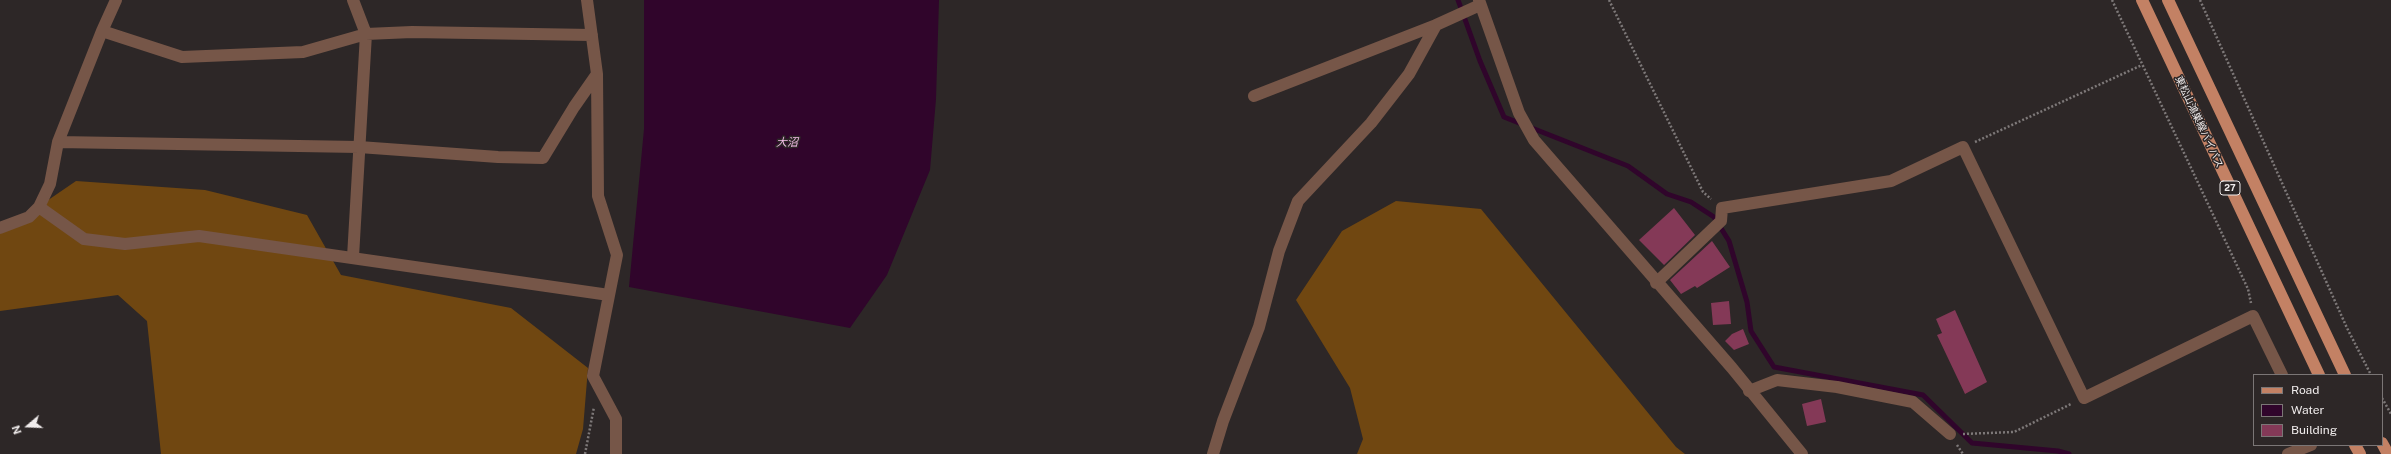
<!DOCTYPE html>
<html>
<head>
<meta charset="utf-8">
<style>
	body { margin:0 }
	#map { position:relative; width:2391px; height:454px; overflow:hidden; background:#2d2727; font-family:"Public Sans",sans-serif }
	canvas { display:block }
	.legend { position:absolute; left:2253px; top:374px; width:130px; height:72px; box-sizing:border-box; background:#2d2727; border:1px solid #7b7676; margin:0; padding:5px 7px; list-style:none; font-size:12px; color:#f0ecec }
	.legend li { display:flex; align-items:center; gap:8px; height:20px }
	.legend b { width:20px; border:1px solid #7b7676 }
	.north { position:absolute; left:8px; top:406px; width:40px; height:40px; -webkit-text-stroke:3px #2d2727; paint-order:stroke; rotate:251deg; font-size:11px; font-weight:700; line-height:16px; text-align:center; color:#f0ecec }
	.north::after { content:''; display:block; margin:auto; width:14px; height:18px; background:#f0ecec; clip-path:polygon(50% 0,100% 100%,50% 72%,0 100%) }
</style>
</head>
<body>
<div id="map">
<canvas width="2391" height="454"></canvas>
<ul class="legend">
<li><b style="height:5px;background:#c38164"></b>Road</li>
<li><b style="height:11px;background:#30052b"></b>Water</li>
<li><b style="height:11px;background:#843957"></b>Building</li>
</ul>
<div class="north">N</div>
</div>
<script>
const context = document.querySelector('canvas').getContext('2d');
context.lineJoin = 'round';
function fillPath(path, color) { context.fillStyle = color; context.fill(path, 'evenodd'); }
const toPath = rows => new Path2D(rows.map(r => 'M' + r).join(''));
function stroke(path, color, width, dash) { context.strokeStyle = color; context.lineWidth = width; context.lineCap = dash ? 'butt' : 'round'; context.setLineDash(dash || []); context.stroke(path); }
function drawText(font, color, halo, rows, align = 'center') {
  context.font = font + ' "Public Sans","Noto Sans JP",sans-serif'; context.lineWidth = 3; context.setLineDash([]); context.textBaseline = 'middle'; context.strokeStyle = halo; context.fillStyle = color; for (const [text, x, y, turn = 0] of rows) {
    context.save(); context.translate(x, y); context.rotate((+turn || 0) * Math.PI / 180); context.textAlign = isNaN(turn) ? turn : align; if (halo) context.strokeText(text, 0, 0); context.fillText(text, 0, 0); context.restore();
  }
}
const forest = toPath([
	[76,181,205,190,307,215,341,275,511,308,588,368,583,429,576,454,161,454,147,321,118,295,0,311,0,233],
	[1396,201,1481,209,1676,447,1685,454,1357,454,1363,439,1350,388,1296,300,1342,231]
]);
const water = toPath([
	[644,0,939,0,936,99,930,170,887,275,850,328,629,287,644,129]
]);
const stream = toPath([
	[1458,0,1480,61,1504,117,1628,166,1667,194,1691,202,1714,217,1729,241,1747,302,1751,331,1774,367,1923,395,1972,443,2058,451,2069,454]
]);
const building = toPath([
	[1674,208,1695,235,1664,265,1639,240],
	[1712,241,1730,267,1697,288,1695,286,1681,294,1670,280],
	[1729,301,1731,324,1713,325,1711,303],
	[1955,310,1987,382,1965,394,1937,335,1942,333,1936,319],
	[1743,329,1749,344,1734,350,1725,341,1732,334],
	[1821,399,1826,422,1807,426,1802,404]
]);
const path = toPath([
	[1609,0,1703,192,1711,199],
	[2112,0,2248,289,2251,303],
	[2200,0,2347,328,2371,375],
	[1975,142,2142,65],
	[2382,398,2391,414],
	[1963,434,2014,432,2071,404],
	[1957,445,1963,454],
	[585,454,594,407]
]);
const minor = toPath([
	[353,0,366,34,353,257],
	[587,0,597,74,598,196,617,255,593,376,616,419,616,454],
	[1479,0,1519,113,1534,140,1732,368,1802,454],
	[102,31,182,57,303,52,366,34,412,32,592,35],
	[1254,96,1436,25],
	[58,142,359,147,498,157,543,158,574,107,597,74],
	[39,207,84,239,125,244,199,236,609,295],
	[0,228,29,217,39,207,50,184,58,142,102,31,116,0],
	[1656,283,1721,221,1722,208,1891,181,1963,147,2084,398,2253,316,2282,375],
	[1749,391,1777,380,1837,387,1913,402,1950,434],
	[1213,454,1223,421,1259,327,1279,251,1298,201,1371,123,1409,74,1436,25,1480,5],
	[2288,454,2311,445]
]);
const major = toPath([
	[2142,0,2319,375],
	[2168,0,2345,375],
	[2382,443,2388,454],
	[2355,445,2360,454]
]);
const shields = [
	[2230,188,20]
];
const shieldNames = [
	["27",2230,188]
];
const streetNames = [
	["東松山鴻巣線バイパス",2199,122,65]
];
const waterNames = [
	["大沼",787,143]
];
fillPath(forest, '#704711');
fillPath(water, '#30052b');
stroke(stream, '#30052b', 5);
fillPath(building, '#843957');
stroke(path, '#7e7979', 2.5, [2, 2]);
stroke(minor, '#765648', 12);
stroke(major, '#c38164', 12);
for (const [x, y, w] of shields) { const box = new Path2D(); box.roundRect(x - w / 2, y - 7, w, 14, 3); context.fillStyle = '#2d2727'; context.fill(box); stroke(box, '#f0ecec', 1); }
drawText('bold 9px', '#f0ecec', null, shieldNames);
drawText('10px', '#f0ecec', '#2d2727', streetNames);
drawText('italic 11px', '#f5bfea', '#2d2727', waterNames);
</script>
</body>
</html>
